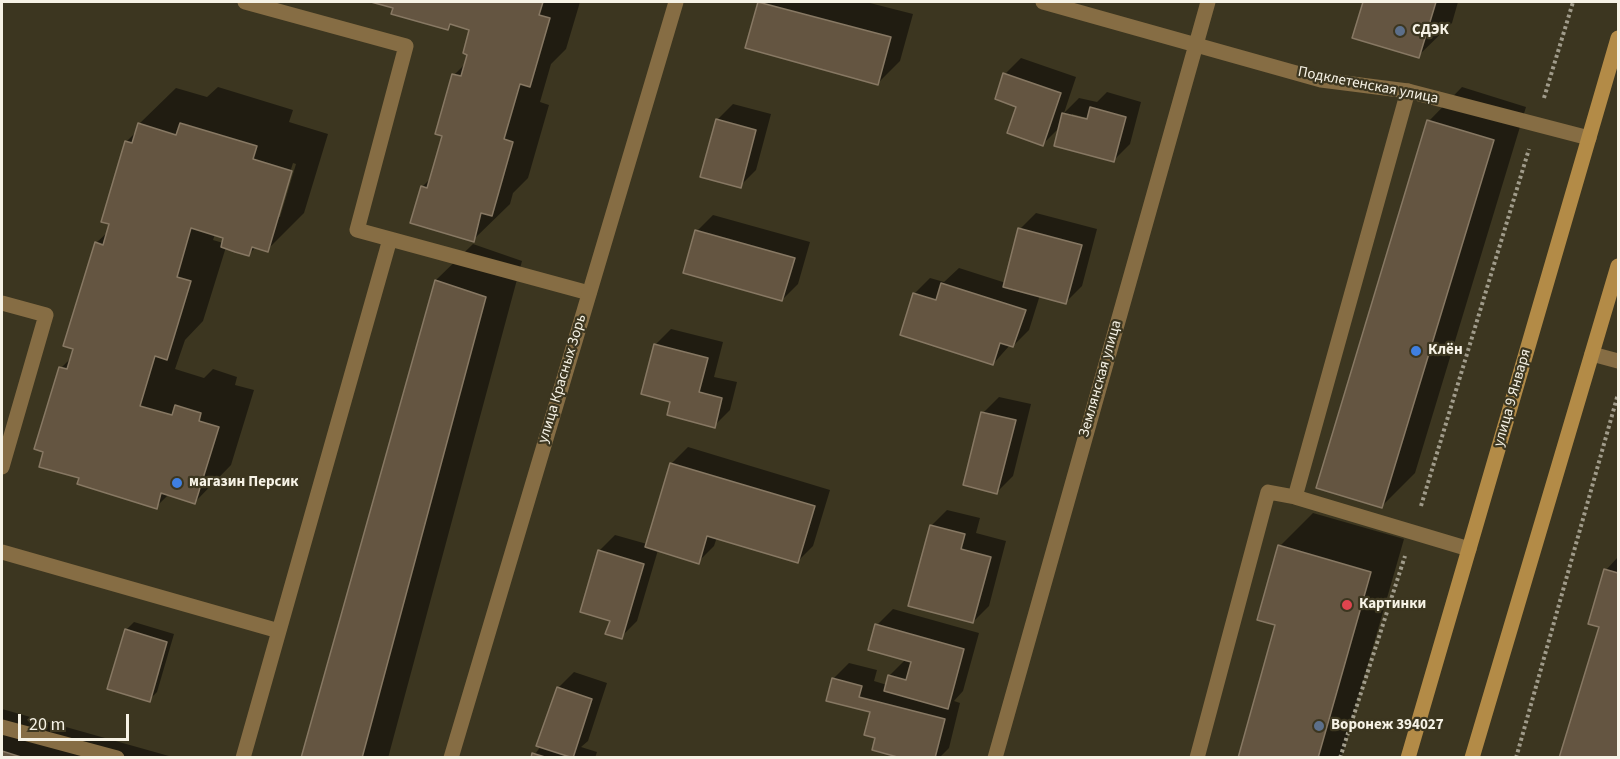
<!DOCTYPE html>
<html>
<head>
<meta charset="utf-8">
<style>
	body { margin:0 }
	#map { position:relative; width:1620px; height:759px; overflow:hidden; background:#3c3620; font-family:"Source Sans 3",sans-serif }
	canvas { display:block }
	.frame { position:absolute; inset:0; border:3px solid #f6f2e5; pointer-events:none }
	.scale { position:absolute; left:18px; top:714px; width:111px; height:27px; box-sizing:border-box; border:3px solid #f6f2e5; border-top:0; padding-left:8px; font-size:18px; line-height:21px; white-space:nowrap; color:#f6f2e5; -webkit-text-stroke:4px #3c3620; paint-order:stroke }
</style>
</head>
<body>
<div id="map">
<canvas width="1620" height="759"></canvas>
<div class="frame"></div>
<div class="scale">20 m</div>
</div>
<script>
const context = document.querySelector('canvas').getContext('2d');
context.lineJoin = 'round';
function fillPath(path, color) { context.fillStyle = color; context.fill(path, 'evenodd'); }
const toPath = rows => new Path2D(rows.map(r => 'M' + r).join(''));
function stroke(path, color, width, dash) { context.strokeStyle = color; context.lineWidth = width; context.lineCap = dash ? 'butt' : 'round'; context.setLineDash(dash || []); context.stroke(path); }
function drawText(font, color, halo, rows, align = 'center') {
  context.font = font + ' "Source Sans 3",sans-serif'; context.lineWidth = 4.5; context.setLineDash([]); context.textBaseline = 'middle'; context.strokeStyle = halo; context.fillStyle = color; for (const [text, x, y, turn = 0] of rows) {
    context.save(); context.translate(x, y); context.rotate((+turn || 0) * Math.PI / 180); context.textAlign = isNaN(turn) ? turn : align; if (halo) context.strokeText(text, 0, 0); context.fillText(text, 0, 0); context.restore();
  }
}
const shadow = toPath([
	[376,2,580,2,566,49,551,64,540,102,549,105,528,178,513,193,510,204,473,240,422,187,431,178,444,135,454,75,467,62,471,29,453,23,448,28],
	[759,2,866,2,913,14,900,61,878,83,746,47],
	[1365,2,1458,2,1452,23,1418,56,1354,37],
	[1021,58,1076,77,1064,113,1079,98,1097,102,1107,92,1141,102,1130,144,1114,160,1060,127,1043,144,1018,106,1005,74],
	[1072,114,1094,120,1072,117],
	[218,87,293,110,289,122,328,134,304,213,267,250,256,247,249,254,226,247,203,321,185,340,175,369,204,378,213,369,237,377,235,385,254,390,231,465,195,502,169,494,156,507,81,477,61,368,73,356,96,243,109,231,126,142,137,131,139,124,176,88,207,97],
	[293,163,296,164,280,217,276,217],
	[215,234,225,237,223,243,213,240],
	[1462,87,1526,107,1415,473,1382,506,1429,121],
	[733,104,771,114,756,170,740,186,717,120],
	[1036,213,1097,229,1082,286,1066,302,1040,295,1029,330,1013,346,1010,345,993,364,914,294,930,278,944,282,959,268,1006,283,1020,229],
	[713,215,810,242,798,284,782,300,697,231],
	[473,244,522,261,388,758,303,758,436,280],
	[671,329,723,342,714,377,737,382,730,410,714,426,671,400,655,345],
	[999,397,1031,404,1013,476,997,492,983,413],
	[688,447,830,490,813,546,797,562,717,537,714,546,698,562,658,550,637,621,621,637,611,620,599,551,615,535,647,544,672,463],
	[947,510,980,518,976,533,1006,541,989,606,973,622,931,526],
	[1313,513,1404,539,1341,758,1239,758,1277,624,1280,546],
	[1618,557,1618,758,1561,758,1601,626,1606,570],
	[893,609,979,633,963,691,954,701,960,703,949,748,939,758,907,758,876,737,871,711,833,679,849,663,877,670,874,681,887,685,889,676,906,659,877,625],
	[134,622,174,634,157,692,149,700,126,630],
	[574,672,607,683,588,741,581,747,597,752,595,758,532,758,541,746,558,688],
	[2,709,176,758,2,758]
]);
const building = toPath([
	[371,2,543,2,539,15,550,18,530,87,520,84,504,139,513,142,492,216,481,213,474,242,410,223,421,186,427,188,442,136,435,134,452,74,461,76,467,55,463,53,469,30,450,24,448,30,391,14,393,8,371,2],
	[758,2,891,37,878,85,745,48,758,2],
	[1363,2,1436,2,1419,58,1352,38,1363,2],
	[1003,73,1061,93,1043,146,1007,133,1016,107,995,99,1003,73],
	[1090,107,1126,117,1114,162,1054,146,1062,113,1087,119,1090,107],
	[716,119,756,130,741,188,700,177,716,119],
	[1427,120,1494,140,1382,508,1316,488,1427,120],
	[138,123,176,135,180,123,257,146,253,159,292,171,268,252,252,247,249,256,235,252,221,247,223,238,191,228,177,277,191,281,167,360,155,356,140,406,172,415,175,405,201,413,199,421,219,427,195,504,161,493,157,509,77,484,79,478,39,467,43,452,34,449,59,367,67,369,73,349,63,346,95,242,103,245,109,224,101,222,125,141,132,143,138,123],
	[1018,228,1082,245,1066,304,1003,287,1018,228],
	[695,230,795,258,782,301,683,273,695,230],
	[435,280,486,297,362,758,301,758,435,280],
	[941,283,1026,310,1013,347,1000,343,993,365,900,335,913,293,936,300,941,283],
	[654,344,708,358,699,392,722,398,715,428,667,415,670,402,641,394,654,344],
	[981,412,1016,420,997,494,963,485,981,412],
	[670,463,815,506,798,563,707,536,699,564,645,547,670,463],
	[930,525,965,534,961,549,991,557,973,623,908,606,930,525],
	[1278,545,1371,572,1318,758,1238,758,1275,625,1257,620,1278,545],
	[598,550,644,564,622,639,605,634,610,621,580,612,598,550],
	[1604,569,1618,573,1618,758,1559,758,1599,627,1588,624,1604,569],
	[875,624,964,649,948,709,884,691,888,675,906,680,911,662,868,650,875,624],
	[125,629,167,642,150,702,107,689,125,629],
	[832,678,862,686,859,697,945,719,935,758,901,758,872,750,875,738,864,735,870,712,826,701,832,678],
	[557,687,592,699,573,758,536,746,557,687],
	[2,751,24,758,2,758,2,751],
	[532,753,548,758,531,758,532,753]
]);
const path = toPath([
	[1544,98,1573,2],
	[1421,506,1529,149],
	[1340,758,1405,556],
	[1516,758,1618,394]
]);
const lane = toPath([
	[245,2,406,46,357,230,589,293],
	[2,303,46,315,2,467],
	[1592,354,1618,361],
	[1295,497,1469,549],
	[2,552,279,631],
	[2,727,117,758],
	[243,758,390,239],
	[1197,758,1268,492,1295,497,1408,91]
]);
const street = toPath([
	[1043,2,1321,80,1408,91,1589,138],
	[451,758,676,2],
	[995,758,1208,2]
]);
const secondary = toPath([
	[1408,758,1618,38],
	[1472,758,1618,266]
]);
const markers = [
	[1400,31,6,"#5c6f8a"],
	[1416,351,6,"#3f7fe0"],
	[177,483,6,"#3f7fe0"],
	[1347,605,6,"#e0444e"],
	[1319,726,6,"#5c6f8a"]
];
const poiNames = [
	["СДЭК",1412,31],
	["Клён",1428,351],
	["магазин Персик",189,483],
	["Картинки",1359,605],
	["Воронеж 394027",1331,726]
];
const streetNames = [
	["Подклетенская улица",1368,86,11],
	["улица Красных Зорь",563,379,-73],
	["Землянская улица",1101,379,-74],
	["улица 9 Января",1513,398,-74]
];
fillPath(shadow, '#0007');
fillPath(building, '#645541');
stroke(building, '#877863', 1.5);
stroke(path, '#a19c8b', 4, [3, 3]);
stroke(lane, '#866d44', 15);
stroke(street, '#866d44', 15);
stroke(secondary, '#b38b47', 15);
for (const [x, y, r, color] of markers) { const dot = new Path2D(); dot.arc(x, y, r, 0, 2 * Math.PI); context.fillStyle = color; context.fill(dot); stroke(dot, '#3c3620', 2); }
drawText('bold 15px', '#f6f2e5', '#3c3620', poiNames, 'left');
drawText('15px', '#f6f2e5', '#3c3620', streetNames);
</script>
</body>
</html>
